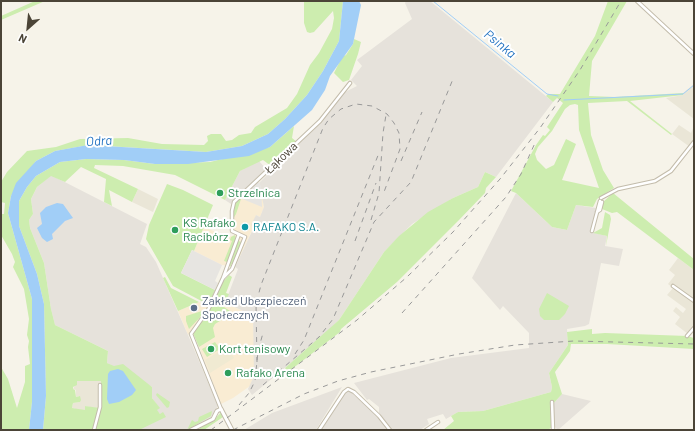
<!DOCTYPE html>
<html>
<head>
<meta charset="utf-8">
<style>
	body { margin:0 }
	#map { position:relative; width:695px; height:431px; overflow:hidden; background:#f6f3e9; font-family:Barlow,sans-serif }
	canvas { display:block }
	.frame { position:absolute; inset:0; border:2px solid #4b4437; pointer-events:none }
	.north { position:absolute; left:8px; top:8px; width:40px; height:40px; -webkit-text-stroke:3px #fff; paint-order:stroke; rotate:207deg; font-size:11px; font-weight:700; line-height:16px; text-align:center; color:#4b4437 }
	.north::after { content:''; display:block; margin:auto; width:14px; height:18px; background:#4b4437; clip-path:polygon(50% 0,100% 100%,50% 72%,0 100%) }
</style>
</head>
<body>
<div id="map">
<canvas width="695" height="431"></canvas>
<div class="frame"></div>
<div class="north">N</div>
</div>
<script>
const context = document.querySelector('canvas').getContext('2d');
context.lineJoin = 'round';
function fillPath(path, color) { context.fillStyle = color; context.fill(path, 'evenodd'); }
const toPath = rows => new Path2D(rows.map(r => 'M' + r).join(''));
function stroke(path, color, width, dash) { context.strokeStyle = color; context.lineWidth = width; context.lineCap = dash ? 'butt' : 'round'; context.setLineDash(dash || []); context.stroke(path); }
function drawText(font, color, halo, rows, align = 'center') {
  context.font = font + ' Barlow,sans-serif'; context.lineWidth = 4; context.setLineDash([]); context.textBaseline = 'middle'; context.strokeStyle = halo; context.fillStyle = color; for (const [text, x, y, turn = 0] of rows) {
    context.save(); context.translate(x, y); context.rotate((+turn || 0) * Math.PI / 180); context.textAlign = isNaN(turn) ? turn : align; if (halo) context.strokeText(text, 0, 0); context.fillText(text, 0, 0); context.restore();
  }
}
const residential = toPath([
	[694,84,694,119,666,98,683,95,683,93],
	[679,125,691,133,694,126,694,141,690,147,672,134],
	[138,189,158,199,153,212,132,202],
	[678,258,694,270,694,328,688,334,675,324,680,317,673,311,676,307,683,313,686,309,667,295,673,288,668,284,675,275,669,270],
	[77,381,101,381,100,409,85,406,85,411,72,408,73,403,80,402,79,396,76,397,76,390,73,389]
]);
const commercial = toPath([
	[258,182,261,186,264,207,260,217,256,215,254,226,235,267,222,265,194,251,204,227,228,237,235,235,232,216,239,199],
	[220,301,253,315,255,363,254,376,250,386,233,398,221,404,196,339],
	[199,302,208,306,208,309,188,335,178,311]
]);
const industrial = toPath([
	[406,1,430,1,553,102,496,177,485,172,478,187,453,198,412,224,384,252,339,320,321,338,252,395,248,389,254,376,253,315,225,303,238,269,235,267,254,227,251,225,256,215,260,217,264,207,259,183,325,117,345,92,357,86,351,80,362,66,357,60,412,19,405,3],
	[259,161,267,170,233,199,231,204,225,200,240,171],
	[51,175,147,224,140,244,146,247,156,262,188,335,218,406,211,417,186,430,139,430,160,414,156,410,159,408,152,398,152,387,107,363,108,351,55,325,51,309,44,263,30,228,29,220,33,214,31,199,37,187],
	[516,193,552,227,567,230,576,205,596,208,591,232,607,236,605,246,623,249,619,266,601,263,589,324,585,326,567,329,568,345,549,373,552,387,551,392,483,411,458,412,446,419,443,414,427,419,429,424,420,430,393,430,379,413,379,407,369,399,367,400,354,383,451,358,529,348,529,333,503,306,500,310,472,278],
	[342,387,316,430,244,430,272,413],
	[348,390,374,412,388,430,320,430,345,391],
	[562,394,591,401,558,430,553,425,553,404]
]);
const education = toPath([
	[227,347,234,358,210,373,205,360]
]);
const green = toPath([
	[35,1,45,1,1,20,1,16],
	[304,1,343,1,339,41,323,71,307,95,285,119,268,134,242,146,206,152,89,145,55,151,36,161,11,196,8,213,32,299,32,402,29,430,1,430,1,367,8,379,17,408,25,382,25,366,30,364,28,347,29,341,27,335,29,319,24,289,13,267,15,262,12,254,1,235,1,214,4,214,5,203,1,202,1,182,7,172,27,151,56,147,80,139,128,138,162,144,204,145,208,141,207,136,211,134,221,134,226,141,232,140,239,135,251,133,255,127,287,108,297,94,310,65,319,53,332,29,334,18,333,11,314,32,310,33,307,32,304,23],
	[608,1,627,1,592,61,589,96,615,97,683,93,683,95,630,101,672,134,671,135,627,101,588,103,591,135,603,170,614,188,597,199,593,207,576,205,567,230,552,227,516,193,511,191,536,145,543,135,545,136,550,130,547,127,563,103,557,98,553,102,546,96,548,94,560,94,595,36],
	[575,104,578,105,579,130,599,188,562,180,576,144,566,139,554,165,546,169,537,160,535,154,538,147,552,131,565,109,570,105],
	[354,39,361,42,358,54,349,80,343,82,334,73,342,57,346,55,353,44],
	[294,126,292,138,297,142,271,166,263,160,240,171,225,200,175,175,123,166,95,165,94,168,138,189,132,202,109,190,112,206,104,202,106,179,81,167,65,182,51,176,37,187,31,199,33,214,29,220,30,228,44,263,51,309,55,325,108,351,107,363,114,366,123,364,152,387,152,398,160,408,157,410,160,414,163,412,166,417,139,430,43,430,46,396,44,304,37,274,19,226,19,201,27,187,36,176,60,162,86,159,124,160,155,164,210,162,270,147],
	[77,381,101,381,100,408,85,406,85,410,72,408,73,403,80,402,81,400,80,396,76,397,75,390,73,389,73,387,77,385],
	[485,172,496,177,486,188,485,193,459,220,397,282,341,329,340,332,288,372,285,368,339,320,384,252,399,236,428,212,453,198,478,187],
	[167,184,183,190,213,205,194,251,192,250,181,273,215,290,209,305,173,286,146,239,149,225],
	[613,193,694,259,694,270,617,212,612,213,602,209,603,202],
	[239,198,241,199,236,214,233,219,235,203],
	[605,212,610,215,611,219,606,246,607,236,593,233,602,228],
	[235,235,236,240,227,262,224,261,232,241,230,240,231,237],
	[238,241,242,242,233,264,231,264,232,267,228,265],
	[229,275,232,277,226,293,229,294,225,303,220,301,218,303,233,313,215,324,213,328,215,337,199,347,193,333,210,309,221,284],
	[165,277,171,288,199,302,178,311,163,278],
	[547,293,569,306,565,314,559,320,544,320,540,316,539,309],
	[202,311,205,312,189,329,186,321,186,316],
	[592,329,592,334,605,333,687,336,694,338,694,349,607,344,571,344,570,351,555,372,562,394,553,404,552,427,548,430,443,430,454,421,451,416,458,412,483,411,551,392,552,387,549,373,568,345,567,332],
	[215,342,220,349,207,357,202,349],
	[157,393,170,402,169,407,167,408,156,395],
	[212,411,211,416,187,430,192,420,195,422,198,421,199,417],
	[221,412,223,417,204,430,197,430,215,419]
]);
const parking = toPath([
	[258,182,261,186,262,207,240,198],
	[192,250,222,265,215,281,218,283,215,290,181,273]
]);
const water = toPath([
	[343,1,359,1,361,5,353,44,330,76,325,90,312,110,270,147,249,156,188,164,155,164,124,160,86,159,60,162,36,176,27,187,19,201,19,226,37,274,44,304,46,396,43,430,29,430,32,402,32,299,8,213,11,196,16,183,36,161,55,151,88,145,206,152,242,146,268,134,285,119,307,95,323,71,339,41],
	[57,203,63,204,73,218,65,221,52,234,53,239,47,242,42,238,37,228,42,224,40,213,46,207],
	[118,369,123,371,136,390,132,395,119,402,109,404,107,399,108,374,110,371]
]);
const stream = toPath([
	[433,1,547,94,558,96],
	[564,100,683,94,694,85]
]);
const minor = toPath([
	[637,1,694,54],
	[601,198,618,189,655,181,671,171,694,142],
	[597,212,600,210,602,202],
	[592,231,600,201],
	[239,234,223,278,232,269,245,237,232,231,232,211,234,202,320,121,350,83],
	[673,286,694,301],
	[687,336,694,328],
	[552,402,553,430],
	[221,409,191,334,208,310,223,278],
	[94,430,100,407,100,385],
	[319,430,344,392,348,389,354,392,379,416,390,430],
	[426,430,438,422]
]);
const tertiary = toPath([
	[191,430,213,419,217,411,221,409,232,430]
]);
const rail = toPath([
	[401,161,422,112],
	[371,220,379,193,383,133,386,115],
	[355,241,376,183],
	[402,313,506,197,521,174,535,143],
	[295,354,304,340,379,153],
	[257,362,256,304,261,285,323,128,329,119,341,109,356,104,372,106,387,114,394,123,399,133,400,149,384,192],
	[263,385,319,337,333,319,374,222,411,182,453,79],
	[239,405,249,393,255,381,258,351,263,333],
	[211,430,357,320,407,277,453,232,500,179,540,128,580,70,621,1],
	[233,430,304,394,338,381,371,372,459,354,515,345,574,341,694,344]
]);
const markers = [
	[220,193,4,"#2e9e5b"],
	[245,227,4,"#0f9aa8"],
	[175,230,4,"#2e9e5b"],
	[194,308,4,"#5c6f8a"],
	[211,349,4,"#2e9e5b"],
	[228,373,4,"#2e9e5b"]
];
const streetNames = [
	["Łąkowa",281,158,-44]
];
const leisureNames = [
	["Strzelnica",228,193],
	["KS Rafako",183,223],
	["Racibórz",183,237],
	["Kort tenisowy",219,349],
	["Rafako Arena",236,373]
];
const cultureNames = [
	["RAFAKO S.A.",253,227]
];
const serviceNames = [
	["Zakład Ubezpieczeń",202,301],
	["Społecznych",202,315]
];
const waterNames = [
	["Psinka",500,44,39],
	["Odra",99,141,-4]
];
fillPath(residential, '#eae6d7');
fillPath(commercial, '#f9ecd3');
fillPath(industrial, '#e6e2db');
fillPath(education, '#f0ead2');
fillPath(green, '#cdedaf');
fillPath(parking, '#e7e5e1');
fillPath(water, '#a1cef7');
stroke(stream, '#a1cef7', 1);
stroke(minor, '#c3bcab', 4.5);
stroke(tertiary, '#c3bcab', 5);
stroke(minor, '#fff', 2.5);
stroke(tertiary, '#fff', 3);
stroke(rail, '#999', 1, [5, 5]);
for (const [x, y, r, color] of markers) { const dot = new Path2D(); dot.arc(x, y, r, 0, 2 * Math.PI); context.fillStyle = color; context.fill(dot); stroke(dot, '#fff', 1.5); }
drawText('12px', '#4b4437', '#fff', streetNames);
drawText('12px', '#27864d', '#fff', leisureNames, 'left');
drawText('12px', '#0d838f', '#fff', cultureNames, 'left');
drawText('12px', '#4e5e75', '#fff', serviceNames, 'left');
drawText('italic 13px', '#2574c2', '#fff', waterNames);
</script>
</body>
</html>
